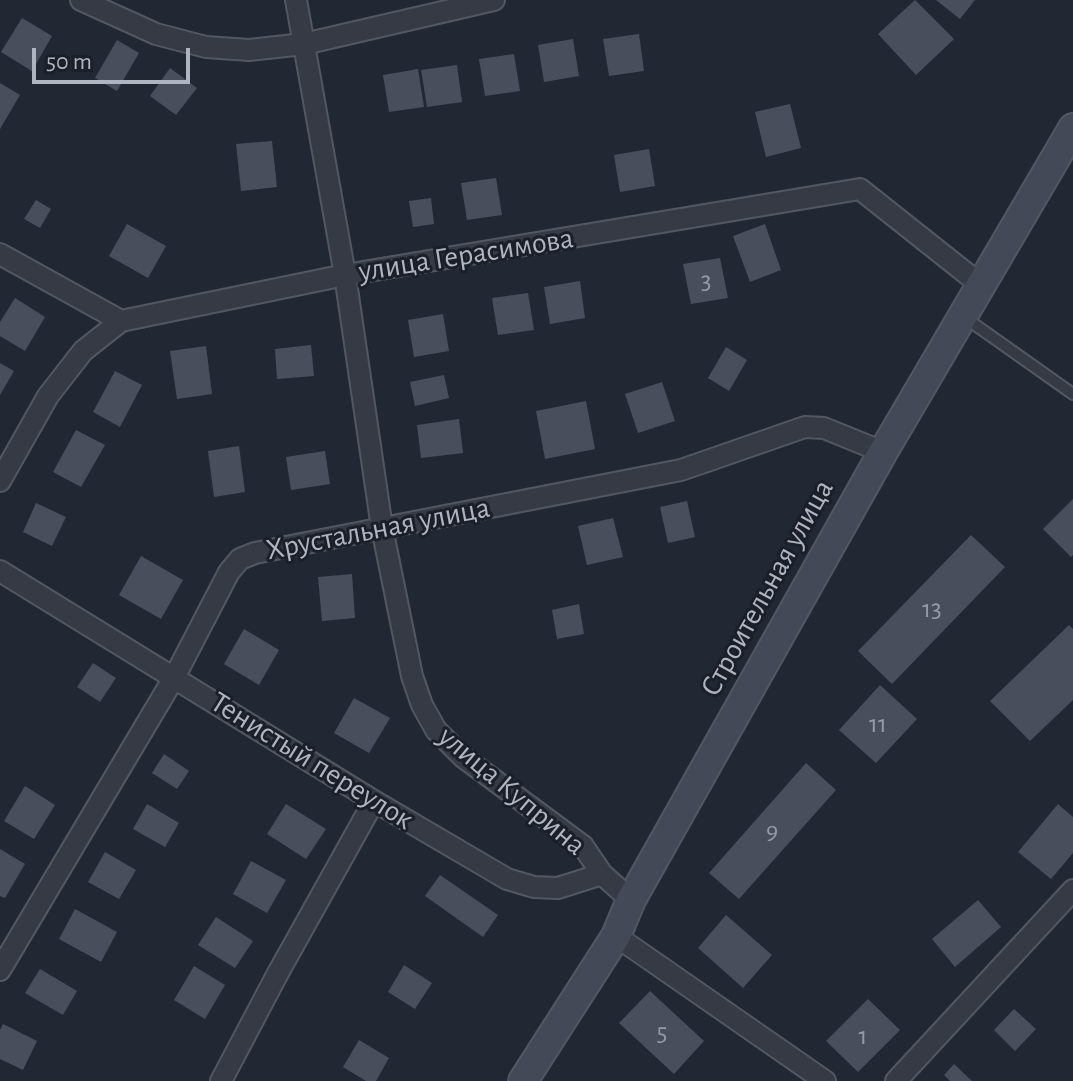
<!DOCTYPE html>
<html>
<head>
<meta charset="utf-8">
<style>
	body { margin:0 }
	#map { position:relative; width:1073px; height:1081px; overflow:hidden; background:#222833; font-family:"Alegreya Sans",sans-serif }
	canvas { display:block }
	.scale { position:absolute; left:32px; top:48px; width:158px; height:36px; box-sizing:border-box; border:4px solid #b0b4c1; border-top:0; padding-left:10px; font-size:24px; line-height:28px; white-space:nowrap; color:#b0b4c1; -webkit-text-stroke:6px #1b1f29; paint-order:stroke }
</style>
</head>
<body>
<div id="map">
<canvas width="1073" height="1081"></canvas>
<div class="scale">50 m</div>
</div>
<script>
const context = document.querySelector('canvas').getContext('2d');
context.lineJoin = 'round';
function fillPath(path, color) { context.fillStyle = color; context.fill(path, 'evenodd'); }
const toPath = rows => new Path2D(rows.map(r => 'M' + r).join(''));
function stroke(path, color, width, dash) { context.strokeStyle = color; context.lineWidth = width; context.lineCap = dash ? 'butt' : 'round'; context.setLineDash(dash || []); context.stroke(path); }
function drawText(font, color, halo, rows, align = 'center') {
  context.font = font + ' "Alegreya Sans",sans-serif'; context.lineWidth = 6; context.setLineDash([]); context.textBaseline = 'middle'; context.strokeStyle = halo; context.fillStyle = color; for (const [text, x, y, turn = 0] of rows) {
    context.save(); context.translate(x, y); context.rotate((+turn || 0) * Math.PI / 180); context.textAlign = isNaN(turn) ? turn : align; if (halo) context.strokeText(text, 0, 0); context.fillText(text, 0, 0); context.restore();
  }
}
const building = toPath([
	[915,0,954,39,916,75,878,34],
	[936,0,975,0,960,19],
	[22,18,52,36,32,71,1,52],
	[639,34,644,71,609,76,603,39],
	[573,39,579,76,544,82,538,45],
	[117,40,139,53,117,91,95,78],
	[514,54,520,91,485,96,479,59],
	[457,65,462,102,427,107,421,70],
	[170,68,197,88,176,115,150,96],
	[418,69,424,107,389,112,383,75],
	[0,83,20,95,0,129],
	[790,104,801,148,766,157,755,112],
	[272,141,277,187,241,191,236,144],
	[649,149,655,186,620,192,614,155],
	[496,178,502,215,467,220,461,183],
	[431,198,434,224,413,227,409,201],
	[36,200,51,209,40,228,24,219],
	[127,224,166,246,148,278,109,256],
	[765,224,781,270,750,282,733,236],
	[720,258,728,298,691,304,683,264],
	[580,281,585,318,550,324,544,287],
	[528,293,534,330,498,335,492,298],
	[15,298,45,317,25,351,0,336,0,322],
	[443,314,449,351,414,357,408,320],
	[311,345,314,376,277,379,275,349],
	[206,346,212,394,177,399,170,351],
	[726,347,747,360,729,391,708,378],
	[0,363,14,371,0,395],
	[115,371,142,385,120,427,93,412],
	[444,375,449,398,415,406,410,382],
	[662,382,675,421,638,433,625,394],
	[586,401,595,449,545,459,536,411],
	[459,419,463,453,421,458,417,425],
	[76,430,105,445,81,487,53,472],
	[239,446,245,492,214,497,208,451],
	[325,451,330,484,291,490,286,457],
	[1073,499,1073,555,1071,557,1043,529],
	[687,501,695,537,668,543,660,507],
	[36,503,66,517,52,546,23,532],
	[613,518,623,557,587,565,578,526],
	[971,535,1005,567,892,684,858,651],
	[141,556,183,580,161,619,119,595],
	[352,574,355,618,322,621,318,577],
	[579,604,584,634,557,639,552,610],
	[1069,625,1073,629,1073,700,1030,741,990,701],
	[244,629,279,650,259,685,224,664],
	[93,663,116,678,100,702,77,687],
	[880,685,917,719,876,763,839,730],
	[354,698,390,718,369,753,334,733],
	[164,754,189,771,177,789,152,773],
	[806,763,836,790,739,899,709,873],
	[25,786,55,805,34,839,4,821],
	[147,804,179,823,165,847,133,829],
	[286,804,326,829,306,859,267,834],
	[1058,804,1073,817,1073,853,1051,879,1018,852],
	[0,849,25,864,5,898,0,896],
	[105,852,136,870,119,899,88,882],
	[251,861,286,880,267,913,233,894],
	[440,875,498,915,483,937,425,896],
	[978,900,1001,927,955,967,932,939],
	[75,909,117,932,101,962,59,939],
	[726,915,772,955,743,988,698,948],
	[216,917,253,941,235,968,198,945],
	[404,965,432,983,415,1009,388,992],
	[194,966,225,985,205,1019,174,1000],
	[40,969,77,991,63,1015,25,993],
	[650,991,704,1041,674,1074,619,1023],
	[868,999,900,1030,858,1072,826,1041],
	[1014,1009,1036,1029,1015,1051,994,1030],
	[3,1024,37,1041,23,1070,0,1059,0,1030],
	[359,1040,389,1058,376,1081,366,1081,343,1067],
	[954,1064,972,1081,950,1081,944,1075]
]);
const service = toPath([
	[964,317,1073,394]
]);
const minor = toPath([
	[81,0,156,34,206,47,249,50,304,44,494,0],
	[296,0,345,275,382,528,412,676,422,705,436,730,463,757,583,846,602,874],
	[0,254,121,321],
	[0,481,48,396,83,351,121,321,345,275,860,189,981,285],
	[0,571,374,801,507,879,534,887,558,888,602,874,631,900],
	[616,936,825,1081],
	[0,970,175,676,229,572,240,559,255,553,681,470,805,427,824,428,883,452],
	[221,1081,278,973,374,801],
	[896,1081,1073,890]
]);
const secondary = toPath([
	[523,1081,616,936,631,900,883,452,1073,128]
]);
const numberNames = [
	["3",706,281],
	["13",932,609],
	["11",878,724],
	["9",772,831],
	["5",662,1032],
	["1",863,1036]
];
const streetNames = [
	["улица Герасимова",466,255,-9],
	["Хрустальная улица",378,529,-11],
	["Строительная улица",767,588,-61],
	["Тенистый переулок",312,761,32],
	["улица Куприна",512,791,40]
];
fillPath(building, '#494e5d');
stroke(service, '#535762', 14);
stroke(minor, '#535762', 24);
stroke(secondary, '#535762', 32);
stroke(service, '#353a44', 10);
stroke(minor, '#353a44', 20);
stroke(secondary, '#444957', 28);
drawText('26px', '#969aa8', null, numberNames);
drawText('30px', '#b0b4c1', '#1b1f29', streetNames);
</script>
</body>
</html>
